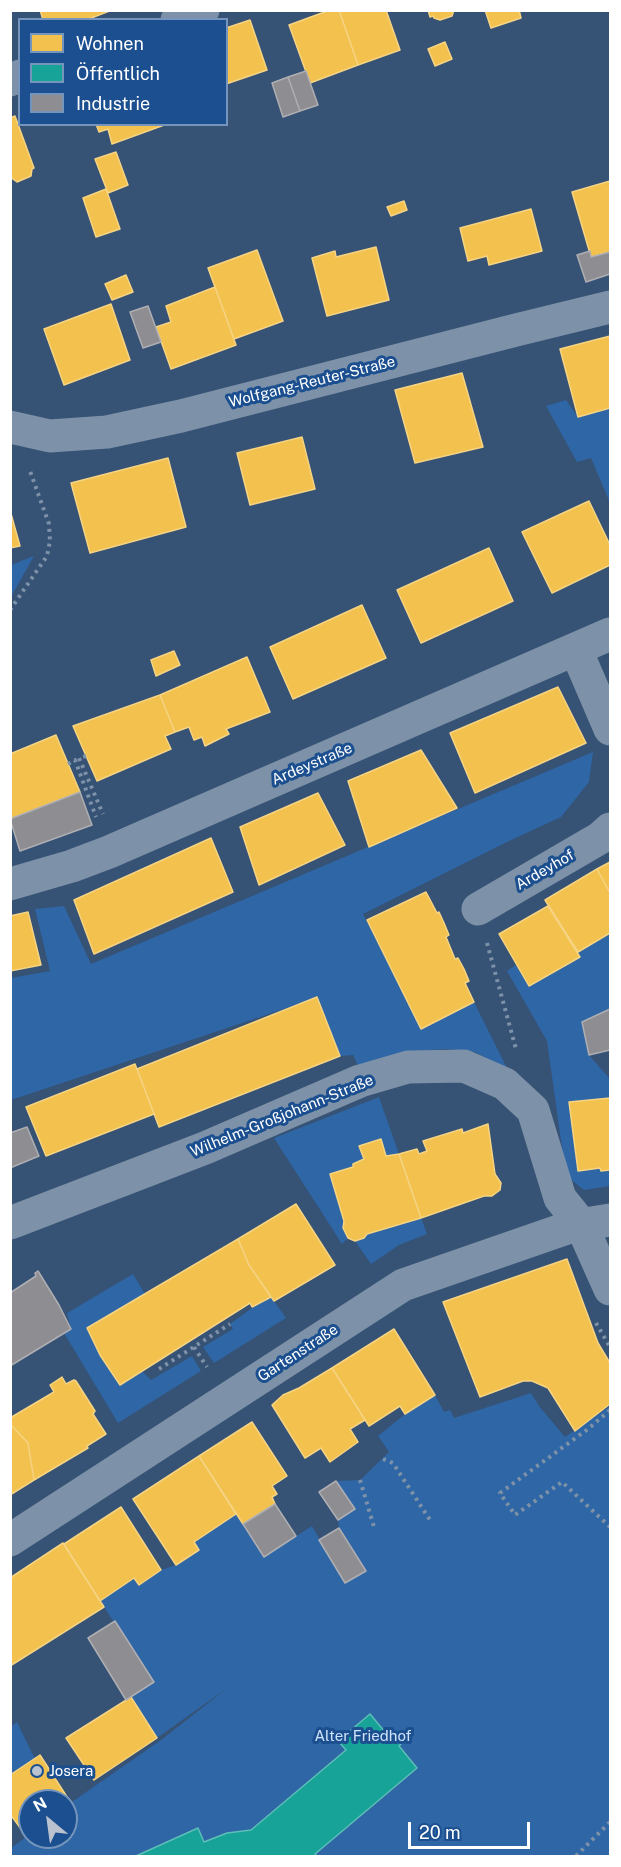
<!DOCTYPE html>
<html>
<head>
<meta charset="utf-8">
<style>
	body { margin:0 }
	#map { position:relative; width:621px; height:1867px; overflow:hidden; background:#365274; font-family:"Public Sans",sans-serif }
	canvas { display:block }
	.frame { position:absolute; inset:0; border:12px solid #fff; pointer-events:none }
	.legend { position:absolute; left:18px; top:18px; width:210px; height:108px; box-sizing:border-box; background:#1b4f8f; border:2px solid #7695bc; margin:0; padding:8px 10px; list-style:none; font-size:18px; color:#fff }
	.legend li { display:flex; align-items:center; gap:12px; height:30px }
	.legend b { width:30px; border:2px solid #7695bc }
	.north { position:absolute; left:18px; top:1789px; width:60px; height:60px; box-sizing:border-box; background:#1b4f8f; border:2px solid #7695bc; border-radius:50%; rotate:331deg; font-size:16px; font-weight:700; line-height:24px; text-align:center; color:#fff }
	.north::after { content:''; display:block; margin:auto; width:21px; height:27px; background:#b9c2ce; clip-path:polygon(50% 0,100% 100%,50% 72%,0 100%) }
	.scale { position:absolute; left:408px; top:1822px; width:122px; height:27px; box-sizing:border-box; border:3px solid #fff; border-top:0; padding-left:8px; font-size:18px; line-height:21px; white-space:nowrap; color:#fff; -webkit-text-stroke:4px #1b4f8f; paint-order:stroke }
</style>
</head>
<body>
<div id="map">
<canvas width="621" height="1867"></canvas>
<div class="frame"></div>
<ul class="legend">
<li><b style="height:16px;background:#f2c14e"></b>Wohnen</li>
<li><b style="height:16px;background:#17a398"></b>Öffentlich</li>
<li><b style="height:16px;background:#8d8d92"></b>Industrie</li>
</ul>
<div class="north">N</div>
<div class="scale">20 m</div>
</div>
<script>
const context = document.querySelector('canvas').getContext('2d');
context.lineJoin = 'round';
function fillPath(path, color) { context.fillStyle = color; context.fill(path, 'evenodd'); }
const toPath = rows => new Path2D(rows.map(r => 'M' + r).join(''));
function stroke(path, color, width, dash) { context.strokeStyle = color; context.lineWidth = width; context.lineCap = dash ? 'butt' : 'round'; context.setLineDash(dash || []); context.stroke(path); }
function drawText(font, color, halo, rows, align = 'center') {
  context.font = font + ' "Public Sans",sans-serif'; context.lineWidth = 6; context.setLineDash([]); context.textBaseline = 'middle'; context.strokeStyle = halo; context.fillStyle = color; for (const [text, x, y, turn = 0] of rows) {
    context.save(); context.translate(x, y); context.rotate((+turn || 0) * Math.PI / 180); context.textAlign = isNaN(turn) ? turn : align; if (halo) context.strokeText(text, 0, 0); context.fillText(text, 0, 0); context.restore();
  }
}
const green = toPath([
	[566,400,578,417,610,408,610,503,591,458,577,462,546,406],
	[34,556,12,595,11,597,11,565],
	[593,752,589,782,561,817,507,842,363,914,421,1028,474,1002,508,1070,475,1052,447,1049,414,1051,359,1068,353,1055,340,1056,317,998,11,1100,11,978,50,971,35,909,64,906,91,964],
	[610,933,610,1009,582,1023,589,1055,610,1079,610,1098,570,1103,578,1171,600,1168,601,1171,610,1170,610,1186,584,1190,569,1178,565,1169,547,1041,507,971,516,965,529,986,580,956,578,952],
	[379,1097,399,1154,386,1156,381,1140,364,1159,353,1164,344,1221,348,1238,342,1244,274,1138],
	[421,1218,427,1234,399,1245,371,1264,355,1241,364,1238,367,1234],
	[133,1274,145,1294,87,1328,100,1355,142,1371,151,1380,192,1356,201,1371,118,1423,64,1333,71,1329,67,1313],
	[271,1297,286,1318,214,1363,203,1347,233,1329,230,1324,252,1308],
	[531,1393,539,1406,565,1437,610,1406,610,1856,11,1856,11,1848,30,1834,30,1837,66,1837,66,1806,161,1740,226,1689,157,1738,131,1697,154,1682,100,1601,134,1578,139,1585,161,1570,176,1565,198,1551,194,1542,236,1514,264,1557,312,1526,345,1583,365,1571,339,1528,338,1520,354,1508,336,1481,360,1480,389,1452,378,1436,405,1414,435,1395,444,1412,450,1410,454,1418],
	[17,1722,35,1759,11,1775,11,1726]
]);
const homes = toPath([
	[40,10,112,10,86,20,43,20,40,10],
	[330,10,339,10,358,65,310,83,289,25,330,10],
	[339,10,386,10,400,50,358,65,339,10],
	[428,10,454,10,452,16,440,20,434,18,433,16,430,17,428,10],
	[485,10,519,10,521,18,491,28,485,10],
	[250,20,267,70,226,84,226,28,250,20],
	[445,42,452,59,435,66,428,49,445,42],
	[15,116,34,168,32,169,31,176,17,182,10,177,10,118,15,116],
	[96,124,167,124,112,144,108,129,99,132,96,124],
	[116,152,128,185,108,193,95,159,116,152],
	[610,181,610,252,591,257,572,192,610,181],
	[106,189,120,229,96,237,83,198,106,189],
	[404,201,407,210,391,216,387,207,404,201],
	[531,209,542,251,489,265,487,256,468,261,460,228,531,209],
	[376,247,389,300,327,316,312,258,335,251,336,257,376,247],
	[257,250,283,321,234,339,208,268,257,250],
	[126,275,133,292,112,300,105,284,126,275],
	[215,287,236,345,171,369,156,327,171,322,166,306,215,287],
	[111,304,130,360,64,385,44,329,111,304],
	[610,336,610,408,578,417,560,349,610,336],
	[462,373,483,447,415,463,395,390,462,373],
	[302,437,315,489,250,505,237,453,302,437],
	[168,458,186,527,90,553,71,483,168,458],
	[589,501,610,545,610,565,552,593,522,532,589,501],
	[10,510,20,546,10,548,10,510],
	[489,548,513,601,421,643,397,590,489,548],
	[362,605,386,658,293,699,270,647,362,605],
	[174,651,180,665,156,676,151,660,174,651],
	[247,657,270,712,226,729,229,734,205,746,202,737,194,740,189,727,175,732,160,695,247,657],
	[558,687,586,743,475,793,450,733,558,687],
	[160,695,175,732,165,736,171,749,97,781,73,726,160,695],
	[56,735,80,792,10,819,10,754,56,735],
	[421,750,457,808,369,847,348,781,421,750],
	[318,793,345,845,259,885,240,827,318,793],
	[211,838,233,892,94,954,74,900,211,838],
	[610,862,610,893,597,869,610,862],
	[597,869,610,893,610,933,578,952,545,900,597,869],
	[426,892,437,913,439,912,444,923,449,935,446,937,455,959,458,958,464,969,469,981,465,983,474,1002,421,1029,367,920,426,892],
	[548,906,580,957,529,986,499,934,548,906],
	[28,912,41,965,10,971,10,916,28,912],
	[317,997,340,1056,159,1127,137,1069,317,997],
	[135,1064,154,1114,46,1156,26,1107,135,1064],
	[610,1098,610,1170,601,1171,600,1168,578,1171,569,1102,610,1098],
	[488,1124,495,1174,501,1183,500,1190,492,1196,484,1196,421,1218,399,1154,417,1149,419,1154,427,1151,423,1141,462,1129,463,1133,488,1124],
	[381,1139,386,1156,399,1154,421,1218,367,1234,364,1238,355,1241,348,1238,343,1228,344,1221,330,1174,353,1167,353,1164,364,1159,359,1146,381,1139],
	[296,1204,335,1265,274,1301,249,1265,238,1239,296,1204],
	[238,1239,249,1265,271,1297,252,1307,250,1303,120,1385,100,1355,87,1328,238,1239],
	[567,1259,598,1343,610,1363,610,1404,575,1431,548,1388,532,1381,523,1381,480,1397,443,1302,567,1259],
	[394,1329,435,1395,405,1414,400,1406,369,1426,332,1368,394,1329],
	[332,1368,365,1420,350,1429,358,1442,330,1462,321,1448,305,1458,272,1405,283,1395,299,1388,332,1368],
	[62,1377,66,1384,74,1380,76,1381,95,1411,93,1414,106,1434,87,1446,88,1448,34,1480,28,1443,10,1424,10,1418,54,1392,50,1385,62,1377],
	[252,1422,287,1476,272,1486,277,1494,272,1497,275,1504,243,1524,199,1456,252,1422],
	[10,1424,28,1443,34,1480,10,1495,10,1424],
	[199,1456,236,1514,194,1542,199,1550,176,1565,133,1499,199,1456],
	[121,1507,161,1570,139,1585,134,1578,100,1601,64,1544,121,1507],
	[63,1543,104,1607,10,1666,10,1578,63,1543],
	[131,1697,157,1738,94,1780,66,1738,131,1697],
	[40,1755,69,1800,66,1802,30,1801,30,1828,24,1833,10,1814,10,1775,40,1755]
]);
const public = toPath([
	[370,1714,385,1732,390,1729,402,1743,399,1746,417,1768,315,1854,317,1856,136,1856,198,1828,204,1842,227,1833,251,1830,346,1750,338,1741,370,1714]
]);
const industry = toPath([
	[306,71,318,105,300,111,288,77,306,71],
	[288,77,300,111,283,117,272,83,288,77],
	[590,251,591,257,610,252,610,274,586,282,577,255,590,251],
	[148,306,161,342,143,348,130,312,148,306],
	[80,792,92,825,20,851,10,819,80,792],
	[610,1009,610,1050,589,1055,582,1022,610,1009],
	[27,1127,39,1156,10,1168,10,1133,27,1127],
	[38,1271,59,1305,71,1329,10,1366,10,1293,36,1276,35,1273,38,1271],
	[336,1481,355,1509,338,1520,319,1492,336,1481],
	[275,1504,296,1536,264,1557,243,1524,275,1504],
	[339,1528,366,1571,345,1583,319,1540,339,1528],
	[115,1621,154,1682,126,1700,88,1638,115,1621]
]);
const path = toPath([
	[10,610,47,556,50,541,49,524,30,471],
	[86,756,79,758,103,814],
	[68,764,75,760,96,817],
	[487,943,516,1049],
	[596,1323,610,1347],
	[194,1347,207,1367],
	[159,1369,230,1324],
	[610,1410,588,1429,500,1493,515,1515,562,1482,610,1527],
	[383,1459,393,1463,430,1520],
	[360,1480,374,1527],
	[576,1856,610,1822]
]);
const minor = toPath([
	[177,20,203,10],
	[10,80,20,76],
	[10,427,50,436,107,432,181,416,516,330,610,307],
	[576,650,610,729],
	[10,884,72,866,109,852,610,634],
	[478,909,600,838,610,829],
	[10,1223,205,1148,360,1081,408,1067,464,1066,505,1084,533,1110,560,1198,581,1224,610,1289],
	[10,1540,403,1285,573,1226,610,1220]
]);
const markers = [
	[37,1771,6,"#b9c2ce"]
];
const streetNames = [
	["Wolfgang-Reuter-Straße",312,382,-14],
	["Ardeystraße",312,764,-23],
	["Ardeyhof",545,870,-30],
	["Wilhelm-Großjohann-Straße",282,1116,-22],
	["Gartenstraße",298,1353,-33]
];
const parkNames = [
	["Alter Friedhof",363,1736]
];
const poiNames = [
	["Josera",49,1771]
];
fillPath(green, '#2f66a5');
fillPath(homes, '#f2c14e');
stroke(homes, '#f6d483', 1.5);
fillPath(public, '#17a398');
stroke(public, '#5dbfb7', 1.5);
fillPath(industry, '#8d8d92');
stroke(industry, '#afafb3', 1.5);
stroke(path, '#7d92a8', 4, [3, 4.5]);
stroke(minor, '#7d92a8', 33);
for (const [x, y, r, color] of markers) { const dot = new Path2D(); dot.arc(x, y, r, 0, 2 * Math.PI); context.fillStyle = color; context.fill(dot); stroke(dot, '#1b4f8f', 2); }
drawText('15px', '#fff', '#1b4f8f', streetNames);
drawText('15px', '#cfe3fa', '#1b4f8f', parkNames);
drawText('15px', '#fff', '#1b4f8f', poiNames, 'left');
</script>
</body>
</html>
